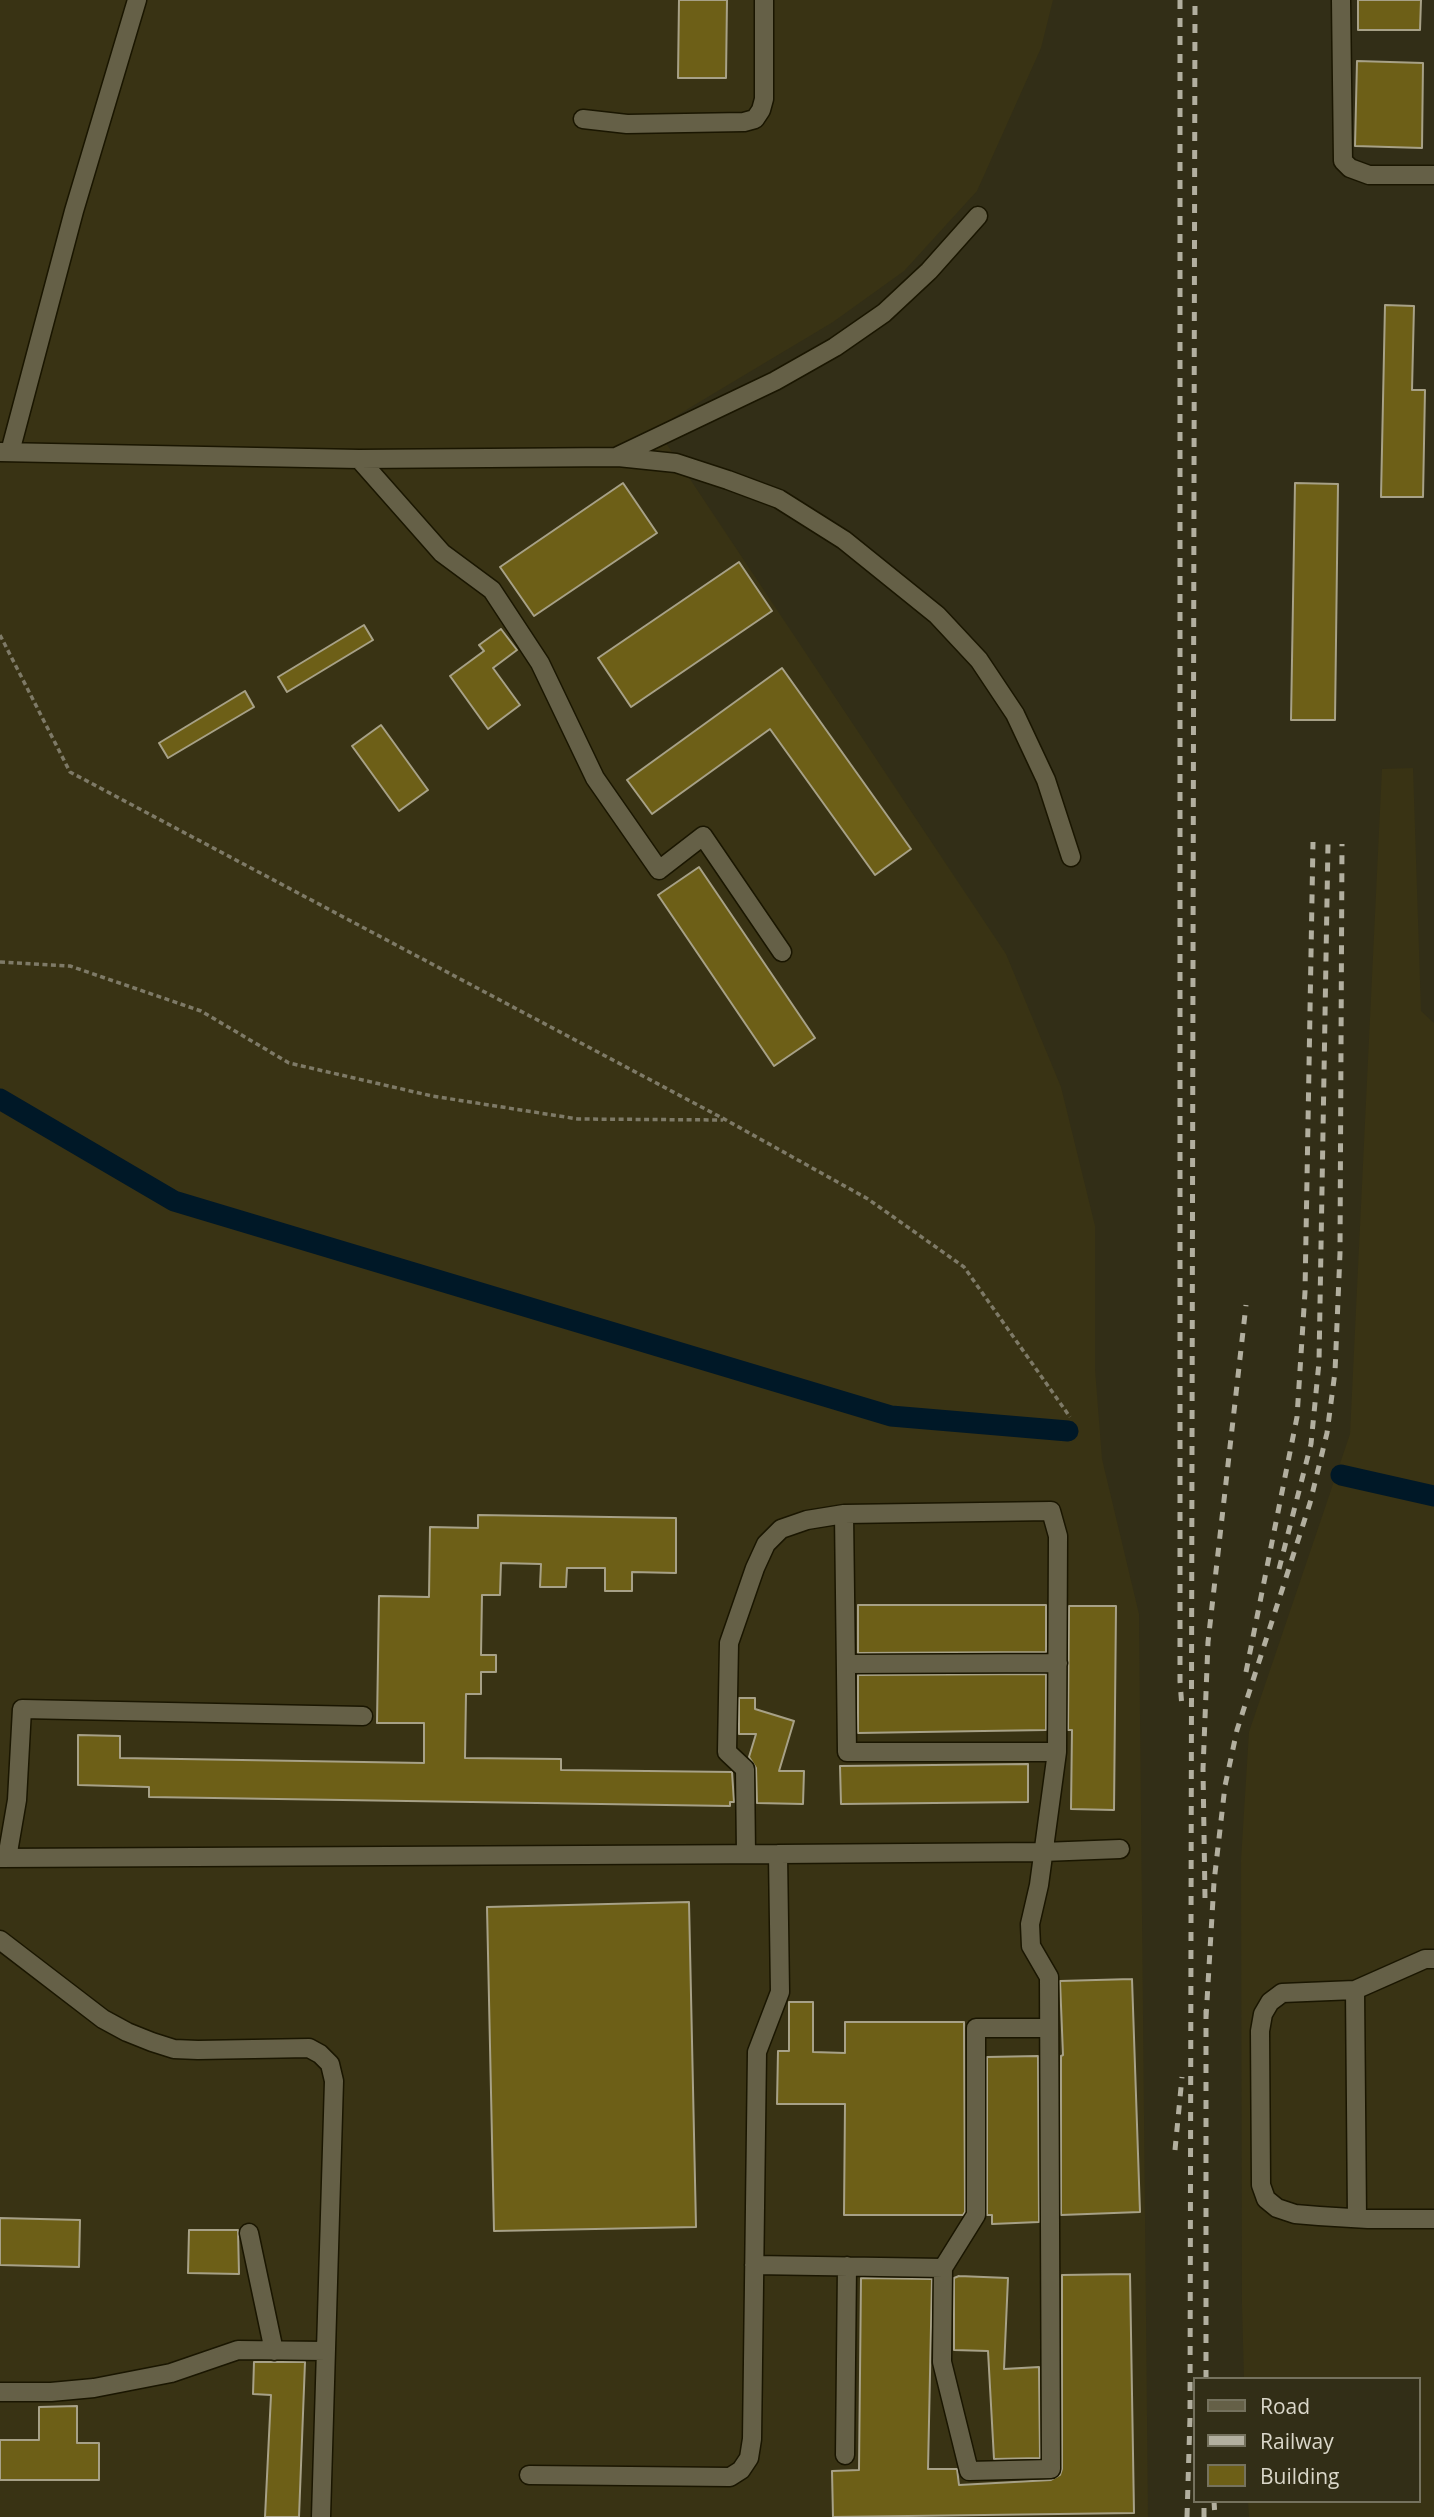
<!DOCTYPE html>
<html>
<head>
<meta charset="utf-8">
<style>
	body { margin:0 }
	#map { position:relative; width:1434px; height:2517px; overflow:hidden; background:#322e17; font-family:"Open Sans",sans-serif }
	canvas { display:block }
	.legend { position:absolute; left:1193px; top:2377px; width:228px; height:126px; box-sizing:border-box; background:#322e17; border:2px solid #75725e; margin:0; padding:9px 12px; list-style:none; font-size:21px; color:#dad7c9 }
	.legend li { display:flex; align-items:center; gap:14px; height:35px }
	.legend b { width:35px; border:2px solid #75725e }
</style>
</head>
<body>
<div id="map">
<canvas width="1434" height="2517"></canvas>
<ul class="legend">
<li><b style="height:9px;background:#656047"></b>Road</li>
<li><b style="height:9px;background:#b2af9f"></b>Railway</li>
<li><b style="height:19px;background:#6d5f17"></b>Building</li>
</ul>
</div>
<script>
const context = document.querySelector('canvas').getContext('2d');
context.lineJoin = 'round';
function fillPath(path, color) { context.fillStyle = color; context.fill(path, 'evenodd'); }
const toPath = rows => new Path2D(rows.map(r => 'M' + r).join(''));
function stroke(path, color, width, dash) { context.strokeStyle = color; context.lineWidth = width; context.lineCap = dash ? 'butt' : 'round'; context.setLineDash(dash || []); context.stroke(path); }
const built = toPath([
	[0,0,1053,0,1041,48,977,191,904,271,833,322,656,428,1006,954,1061,1087,1095,1226,1095,1369,1102,1459,1139,1614,1148,2517,0,2517],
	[1413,768,1421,1011,1434,1023,1434,2517,1249,2517,1248,2501,1418,2501,1418,2379,1244,2379,1242,2305,1241,1860,1249,1732,1350,1434,1382,769]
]);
const canal = toPath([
	[0,1099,174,1201,891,1416,1068,1431],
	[1341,1475,1434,1496]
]);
const building = toPath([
	[679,0,727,0,726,78,678,78,679,0],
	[1358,0,1421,0,1420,30,1358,30,1358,0],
	[1357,61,1423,63,1422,148,1355,146,1357,61],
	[1385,305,1414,306,1412,390,1425,390,1423,497,1381,497,1385,305],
	[623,483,657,533,534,616,500,567,623,483],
	[1295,483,1338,484,1335,720,1291,720,1295,483],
	[739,562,772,611,631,707,598,658,739,562],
	[364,625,373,640,287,692,278,677,364,625],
	[501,629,517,650,493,668,520,705,488,729,450,676,484,651,479,645,501,629],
	[782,668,911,849,875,875,770,729,652,814,627,780,782,668],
	[245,691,254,707,168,758,159,743,245,691],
	[381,725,428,790,399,811,352,746,381,725],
	[699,867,815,1038,774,1066,658,895,699,867],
	[478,1515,676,1518,676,1573,632,1572,632,1591,605,1591,605,1568,567,1568,566,1587,540,1587,541,1564,501,1563,500,1595,482,1595,481,1655,496,1655,496,1672,481,1672,481,1694,466,1694,465,1758,561,1759,561,1770,732,1772,734,1802,730,1802,730,1806,149,1797,149,1787,78,1785,78,1735,120,1736,120,1758,424,1763,424,1723,377,1723,379,1596,429,1597,430,1527,478,1528,478,1515],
	[858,1605,1046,1605,1046,1652,858,1653,858,1605],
	[1069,1606,1116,1606,1114,1810,1071,1809,1072,1730,1068,1730,1069,1606],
	[1046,1674,1046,1730,858,1733,858,1675,1046,1674],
	[739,1698,755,1698,755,1709,794,1721,779,1771,804,1771,803,1804,757,1803,756,1768,749,1757,756,1734,739,1734,739,1698],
	[1028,1764,1028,1802,841,1804,840,1766,1028,1764],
	[689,1902,696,2227,494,2231,487,1907,689,1902],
	[1132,1979,1140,2212,1061,2215,1061,2056,1063,2055,1060,1981,1132,1979],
	[789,2002,813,2002,813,2052,845,2053,845,2022,964,2022,965,2212,963,2215,844,2215,845,2104,777,2104,778,2051,789,2051,789,2002],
	[1038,2056,1039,2222,992,2224,992,2215,987,2215,987,2057,1038,2056],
	[0,2218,80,2220,79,2267,0,2265,0,2218],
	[189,2230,238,2230,239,2274,188,2273,189,2230],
	[1130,2274,1134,2513,833,2517,832,2471,859,2470,861,2278,932,2279,928,2469,957,2469,959,2485,1051,2480,1060,2475,1062,2469,1062,2275,1130,2274],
	[959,2276,1008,2278,1004,2369,1039,2367,1040,2458,994,2459,988,2351,954,2350,954,2278,959,2276],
	[254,2362,305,2362,299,2517,265,2517,271,2395,253,2394,254,2362],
	[77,2406,77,2443,99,2443,99,2480,0,2480,0,2440,39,2440,39,2407,77,2406]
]);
const path = toPath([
	[0,635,70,772,726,1120,868,1199,964,1267,1070,1417],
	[0,962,70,966,201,1011,289,1063,432,1096,578,1119,723,1120]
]);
const minor = toPath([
	[1341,0,1343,161,1350,168,1369,175,1434,175],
	[583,119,627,124,744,122,755,119,761,110,764,99,764,0],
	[0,452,359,459,618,457,676,463,728,480,779,499,844,540,937,615,979,660,1015,714,1046,780,1071,857],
	[10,452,74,211,137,0],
	[618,456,775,381,835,347,884,313,929,271,978,216],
	[359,459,442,553,492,590,540,663,595,778,659,870,703,836,782,952],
	[844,1514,847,1752,1057,1752],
	[846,1664,1058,1663],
	[746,1854,745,1769,727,1752,729,1643,755,1568,766,1544,781,1529,807,1520,844,1514,1051,1511,1058,1536,1057,1752,1039,1885,1030,1924,1031,1946,1049,1977,1051,2469,969,2471,942,2362,943,2268,754,2265],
	[0,1858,778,1854,1043,1852,1120,1849],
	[7,1858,17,1800,22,1709,363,1716],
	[0,1940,103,2019,127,2032,152,2042,174,2049,198,2050,309,2048,320,2054,330,2064,334,2081,321,2517],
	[1355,1990,1425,1959,1434,1959],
	[1357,2218,1355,1990,1282,1993,1270,2002,1263,2014,1260,2031,1261,2185,1266,2199,1277,2208,1295,2214,1319,2216,1368,2219,1434,2219],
	[249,2233,274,2351],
	[943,2268,976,2215,976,2028,1049,2028],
	[0,2392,51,2392,94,2388,171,2373,238,2350,326,2351],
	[845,2455,847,2266],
	[529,2475,730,2477,741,2470,749,2458,752,2439,757,2052,780,1992,778,1854]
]);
const rail = toPath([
	[1180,0,1180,1681,1182,1708],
	[1279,1569,1311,1444,1319,1362,1328,843],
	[1246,1672,1297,1417,1305,1292,1313,842],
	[1205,1898,1203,1769,1208,1642,1246,1305],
	[1206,2010,1206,2379],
	[1206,2018,1214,1882,1225,1786,1237,1730,1310,1503,1327,1433,1335,1372,1340,1253,1342,844],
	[1175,2150,1182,2077],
	[1214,2501,1215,2517],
	[1187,2517,1190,2417,1195,0],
	[1204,2517,1204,2501]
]);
fillPath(built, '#393314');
stroke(canal, '#001827', 21);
fillPath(building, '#6d5f17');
stroke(building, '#a7a187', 2);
stroke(minor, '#1a1601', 21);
stroke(path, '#7e7a67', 3.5, [5, 3.5]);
stroke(minor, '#656047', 18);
stroke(rail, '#b2af9f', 5, [9, 9]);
</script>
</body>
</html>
